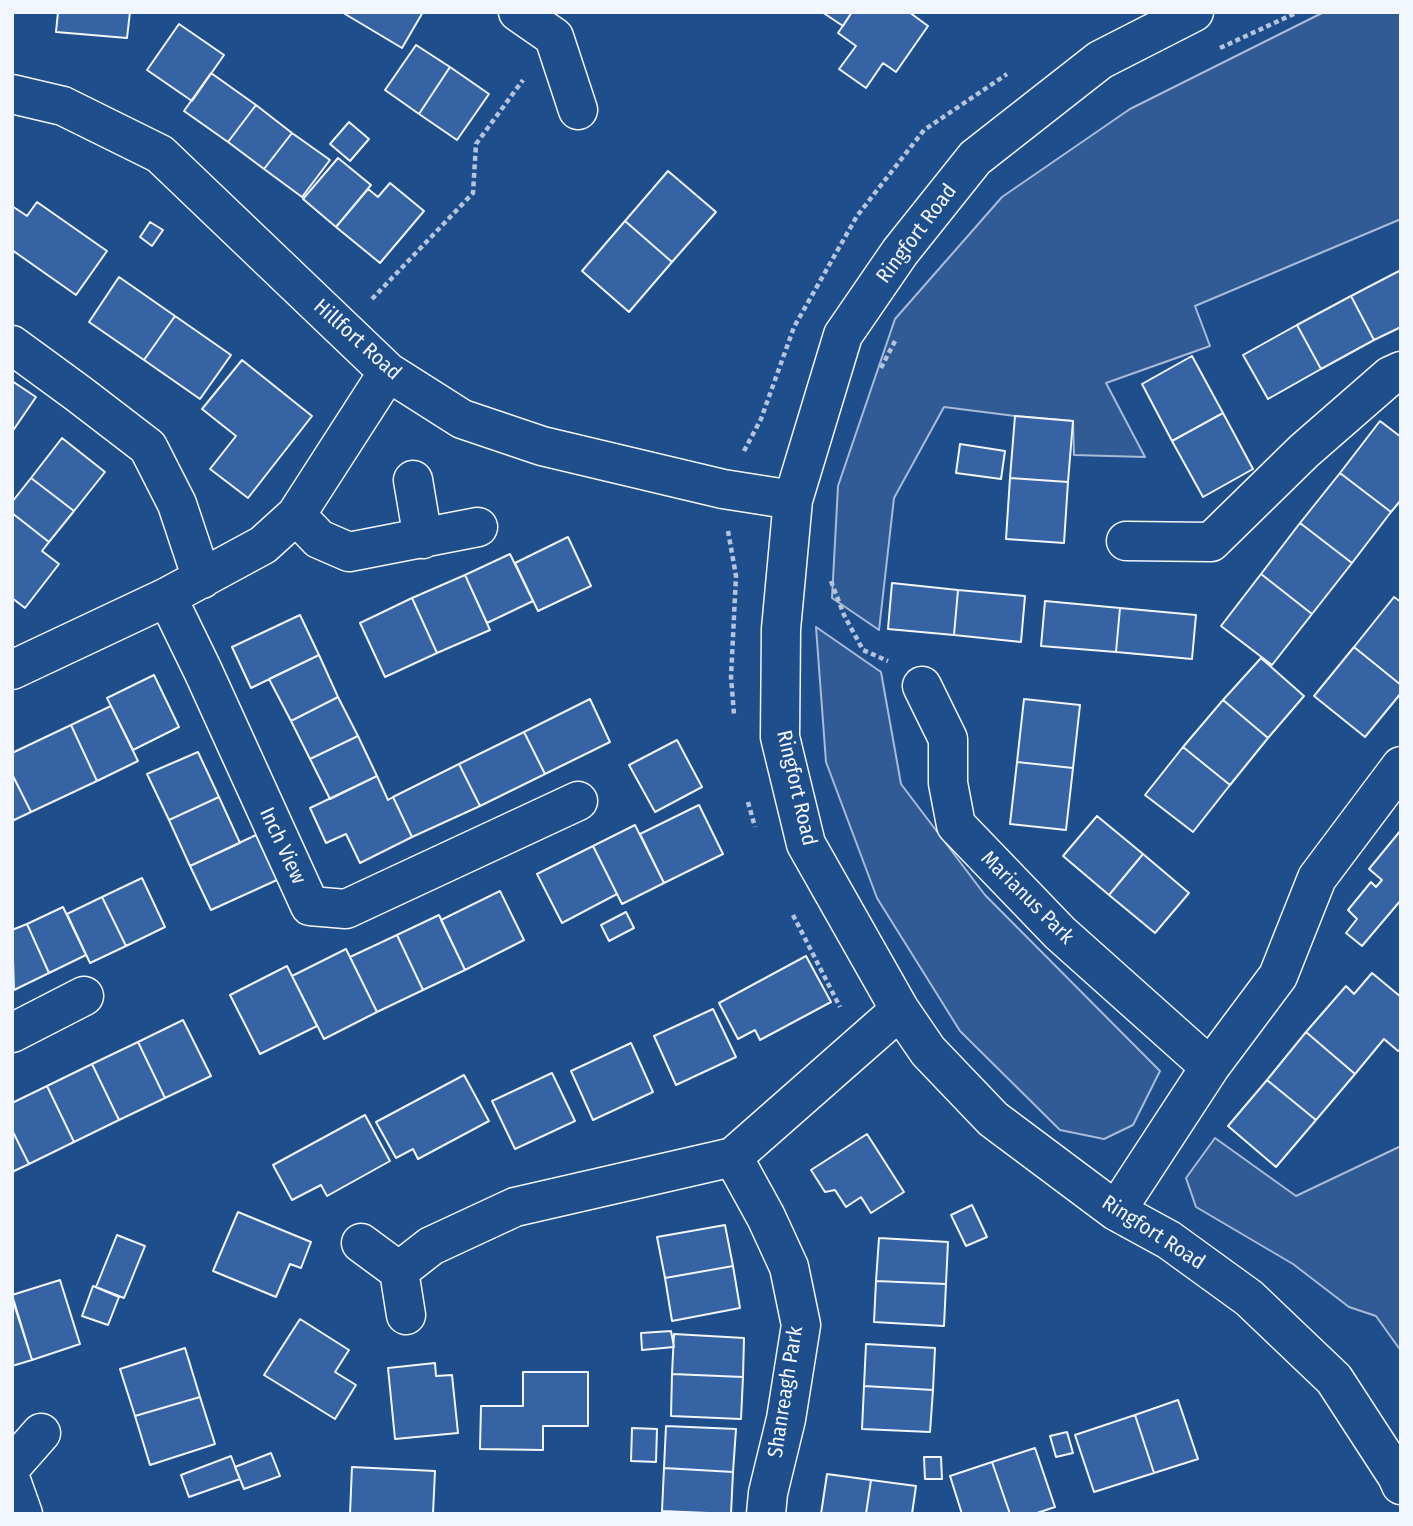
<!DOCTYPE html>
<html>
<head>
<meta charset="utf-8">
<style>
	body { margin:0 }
	#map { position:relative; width:1413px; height:1526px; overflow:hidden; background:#1f4e8c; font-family:"Fira Sans Condensed",sans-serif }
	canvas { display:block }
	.frame { position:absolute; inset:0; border:14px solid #f2f6ff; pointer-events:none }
</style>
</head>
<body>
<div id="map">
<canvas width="1413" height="1526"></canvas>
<div class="frame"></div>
</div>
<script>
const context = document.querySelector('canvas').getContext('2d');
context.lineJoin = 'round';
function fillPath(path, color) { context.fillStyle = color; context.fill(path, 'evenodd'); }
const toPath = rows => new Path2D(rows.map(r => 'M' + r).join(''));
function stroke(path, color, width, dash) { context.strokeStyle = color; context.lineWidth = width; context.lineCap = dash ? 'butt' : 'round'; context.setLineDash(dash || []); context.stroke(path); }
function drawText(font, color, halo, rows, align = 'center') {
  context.font = font + ' "Fira Sans Condensed",sans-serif'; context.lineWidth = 5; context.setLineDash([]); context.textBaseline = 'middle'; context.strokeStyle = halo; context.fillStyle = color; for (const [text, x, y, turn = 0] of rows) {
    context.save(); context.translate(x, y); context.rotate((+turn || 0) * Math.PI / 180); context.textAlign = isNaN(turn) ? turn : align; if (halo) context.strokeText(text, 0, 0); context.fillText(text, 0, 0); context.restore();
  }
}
const built = toPath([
	[1324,12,1401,12,1401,219,1195,306,1210,346,1106,383,1145,457,1074,455,1073,421,1015,416,944,407,894,498,879,630,832,598,838,486,895,319,1002,197,1130,109,1324,12],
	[816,627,881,672,901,784,985,895,1160,1071,1133,1125,1104,1139,1060,1130,960,1031,877,898,826,762,816,627],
	[1215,1138,1296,1196,1401,1146,1401,1351,1376,1316,1349,1307,1293,1264,1196,1207,1186,1178,1215,1138]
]);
const building = toPath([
	[58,12,130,12,127,38,56,32,58,12],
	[346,12,423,12,402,48,345,14,346,12],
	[822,12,852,12,843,26,822,12],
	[852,12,909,12,928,26,896,72,883,63,866,88,839,69,856,46,838,33,852,12],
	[179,24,224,55,192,101,147,70,179,24],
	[416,45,450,67,419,114,385,90,416,45],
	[450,67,489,94,457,140,419,114,450,67],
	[211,73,256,105,228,142,184,111,211,73],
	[256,105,292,133,264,169,228,142,256,105],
	[349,122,369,139,350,161,330,144,349,122],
	[292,133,330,160,302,197,264,169,292,133],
	[338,158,371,185,336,227,303,199,338,158],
	[668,171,716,212,672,262,625,221,668,171],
	[390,183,424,211,380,263,336,227,368,189,378,197,390,183],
	[37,202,107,251,76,295,12,250,12,206,27,216,37,202],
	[625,221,672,262,629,312,582,271,625,221],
	[150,222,163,230,152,246,140,237,150,222],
	[1401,270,1401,327,1374,340,1351,296,1401,270],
	[119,277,175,316,144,360,89,322,119,277],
	[1351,296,1374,340,1321,369,1297,325,1351,296],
	[175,316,231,355,200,399,144,360,175,316],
	[1297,325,1321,369,1268,399,1243,355,1297,325],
	[1192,356,1223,413,1172,441,1142,384,1192,356],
	[242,360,312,416,248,498,210,469,236,436,202,409,242,360],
	[12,381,36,397,12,432,12,381],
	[1223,413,1253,469,1203,497,1172,441,1223,413],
	[1015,416,1073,421,1068,482,1010,478,1015,416],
	[1380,421,1401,437,1401,500,1391,512,1340,473,1380,421],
	[62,438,105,472,74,511,31,478,62,438],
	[960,444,1005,451,1001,479,956,473,960,444],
	[1340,473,1391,512,1352,563,1300,523,1340,473],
	[31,478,74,511,49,542,12,513,12,502,31,478],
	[1010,478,1068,482,1064,543,1006,539,1010,478],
	[12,513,49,542,42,551,59,564,25,608,12,598,12,513],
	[1300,523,1352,563,1312,614,1261,574,1300,523],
	[568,537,591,586,538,611,515,563,568,537],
	[510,554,533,601,487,623,465,575,510,554],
	[1261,574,1312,614,1272,665,1221,626,1261,574],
	[465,575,490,630,437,653,412,598,465,575],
	[892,583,958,590,954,635,888,629,892,583],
	[958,590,1025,596,1021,642,954,635,958,590],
	[1394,597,1401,602,1401,685,1354,647,1394,597],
	[412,598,437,653,385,677,360,623,412,598],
	[1045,601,1120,608,1116,652,1041,646,1045,601],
	[1120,608,1196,615,1192,659,1116,652,1120,608],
	[300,615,319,655,251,688,232,647,300,615],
	[1354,647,1401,685,1401,693,1365,737,1314,696,1354,647],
	[319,655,338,697,291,721,269,679,319,655],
	[1261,658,1304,696,1268,738,1223,700,1261,658],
	[154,675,179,727,133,750,107,698,154,675],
	[338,697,358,736,310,759,291,721,338,697],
	[590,699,610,742,545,774,524,732,590,699],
	[1024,699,1080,705,1073,768,1017,762,1024,699],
	[1223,700,1268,738,1230,785,1183,747,1223,700],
	[111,706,138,761,97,781,71,725,111,706],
	[71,725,97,781,31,812,12,774,12,753,71,725],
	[524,732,545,774,480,806,459,764,524,732],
	[358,736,377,776,330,799,310,759,358,736],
	[677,740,702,787,655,812,629,765,677,740],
	[1183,747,1230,785,1193,832,1145,795,1183,747],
	[198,752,219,797,169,820,147,774,198,752],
	[1017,762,1073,768,1066,830,1010,824,1017,762],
	[459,764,480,806,412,837,393,797,459,764],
	[12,774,31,812,12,821,12,774],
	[377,776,388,800,393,797,412,837,360,863,346,834,326,843,310,808,377,776],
	[219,797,240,843,190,866,169,820,219,797],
	[699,805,723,854,664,883,640,834,699,805],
	[1097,816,1143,854,1109,895,1063,856,1097,816],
	[635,825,664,883,622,904,593,846,635,825],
	[1401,830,1401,900,1362,946,1346,933,1357,919,1348,910,1371,882,1376,887,1382,880,1369,869,1401,830],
	[256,835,277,880,211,910,190,866,256,835],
	[593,846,617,894,562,923,537,874,593,846],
	[1143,854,1189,893,1155,933,1109,895,1143,854],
	[142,878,165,927,126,946,102,897,142,878],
	[500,891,524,940,465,970,441,920,500,891],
	[102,897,126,946,90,963,67,914,102,897],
	[63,907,86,955,49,973,27,924,63,907],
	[626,912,634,928,609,941,601,925,626,912],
	[439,915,465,970,423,990,397,935,439,915],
	[27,924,49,973,14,990,12,930,27,924],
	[397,935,423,990,377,1012,350,957,397,935],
	[346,949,377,1012,324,1039,292,976,346,949],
	[806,956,831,1002,760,1040,755,1030,738,1039,719,1003,806,956],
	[287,966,317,1026,260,1054,230,995,287,966],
	[1372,973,1401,997,1401,1049,1398,1051,1384,1039,1355,1074,1306,1032,1346,986,1354,994,1372,973],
	[713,1009,736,1057,676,1085,654,1036,713,1009],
	[183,1020,211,1076,165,1098,138,1042,183,1020],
	[1306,1032,1355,1074,1316,1120,1267,1080,1306,1032],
	[138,1042,165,1098,119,1120,92,1064,138,1042],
	[631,1043,653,1092,593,1120,571,1071,631,1043],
	[92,1064,119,1120,74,1142,47,1086,92,1064],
	[552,1073,575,1121,515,1149,492,1101,552,1073],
	[464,1075,489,1121,418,1159,413,1149,396,1158,376,1122,464,1075],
	[1267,1080,1316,1120,1276,1167,1228,1126,1267,1080],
	[47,1086,74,1142,29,1164,12,1130,12,1103,47,1086],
	[365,1115,390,1161,327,1196,321,1185,292,1200,273,1165,365,1115],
	[12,1130,29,1164,12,1172,12,1130],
	[867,1134,904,1192,871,1213,861,1197,846,1207,835,1190,825,1192,811,1170,867,1134],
	[972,1205,987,1237,966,1246,951,1215,972,1205],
	[238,1212,311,1242,301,1268,290,1264,276,1297,213,1271,238,1212],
	[725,1225,733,1266,665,1278,657,1237,725,1225],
	[117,1235,145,1246,124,1298,96,1287,117,1235],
	[879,1238,948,1242,946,1284,876,1281,879,1238],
	[733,1266,740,1308,672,1321,665,1278,733,1266],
	[60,1280,80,1344,32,1360,12,1295,60,1280],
	[876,1281,946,1284,944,1326,874,1322,876,1281],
	[93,1286,119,1297,108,1325,82,1316,93,1286],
	[12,1298,32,1360,12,1366,12,1298],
	[300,1319,349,1350,335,1372,356,1385,335,1419,264,1375,300,1319],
	[671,1331,674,1347,642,1350,641,1333,671,1331],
	[674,1334,744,1338,743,1377,672,1374,674,1334],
	[866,1344,935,1348,933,1390,864,1386,866,1344],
	[185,1348,200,1397,135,1416,120,1369,185,1348],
	[435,1363,436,1376,452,1375,458,1433,395,1439,388,1368,435,1363],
	[523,1372,588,1372,588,1426,543,1426,543,1450,480,1449,481,1406,523,1406,523,1372],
	[672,1374,743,1377,741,1419,671,1416,672,1374],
	[864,1386,933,1390,930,1432,862,1429,864,1386],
	[200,1397,215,1444,150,1465,135,1416,200,1397],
	[1178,1400,1198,1459,1154,1473,1135,1415,1178,1400],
	[1135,1415,1154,1473,1094,1492,1075,1435,1135,1415],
	[666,1426,736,1429,733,1472,664,1468,666,1426],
	[632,1428,657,1429,656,1462,631,1461,632,1428],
	[1067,1432,1073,1453,1056,1457,1050,1436,1067,1432],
	[1035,1448,1055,1507,1034,1514,1010,1514,992,1462,1035,1448],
	[271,1453,280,1476,244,1489,235,1467,271,1453],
	[231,1456,240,1479,189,1497,181,1475,231,1456],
	[924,1457,941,1457,942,1479,925,1479,924,1457],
	[992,1462,1010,1514,962,1514,950,1476,992,1462],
	[352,1467,435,1471,433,1514,350,1514,352,1467],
	[664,1468,733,1472,731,1514,662,1511,664,1468],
	[827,1474,871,1480,866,1514,821,1514,827,1474],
	[871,1480,916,1486,912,1514,866,1514,871,1480]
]);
const path = toPath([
	[1220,48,1298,12],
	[372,299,473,193,476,144,523,80],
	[881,368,896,339],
	[744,451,761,419,794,327,857,216,924,130,1007,74],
	[728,531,736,576,731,677,734,714],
	[831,581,844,615,863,650,888,661],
	[748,802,755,827],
	[793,915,840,1007]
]);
const minor = toPath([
	[518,12,554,37,578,110],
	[1194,12,1100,60,975,158,900,252,843,335,793,500,781,629,780,737,806,844,900,1010,928,1051,993,1119,1116,1211,1169,1240,1249,1298,1334,1379,1397,1476,1401,1485],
	[12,94,63,106,160,154,388,372,462,419,542,446,723,489,793,500],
	[12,345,79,394,148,447,177,504,202,579],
	[413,480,423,539],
	[296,515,319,539,349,552,478,527],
	[1126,541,1211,542,1304,451,1390,376,1401,371],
	[167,597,203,671,310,906,346,909,578,801],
	[12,670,167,597,263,545,296,515,388,372],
	[922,686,948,739,948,783,956,825,1060,933,1210,1067],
	[12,1033,84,996],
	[1116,1211,1210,1067,1278,976,1317,878,1401,766],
	[361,1243,399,1271,406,1315],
	[399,1271,431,1246,515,1207,733,1157],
	[12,1466,41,1433],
	[12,1483,23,1514],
	[766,1514,768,1493,786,1419,801,1325,789,1267,766,1217,733,1157,900,1010]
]);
const streetNames = [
	["Ringfort Road",917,234,-53],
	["Hillfort Road",357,340,42],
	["Ringfort Road",796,788,77],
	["Inch View",282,846,65],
	["Marianus Park",1027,898,45],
	["Ringfort Road",1153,1233,33],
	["Shanreagh Park",786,1392,-81]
];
fillPath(built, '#305b95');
stroke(built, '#a8bbd7', 2);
fillPath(building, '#3563a3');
stroke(building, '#f2f6ff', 2);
stroke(minor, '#f2f6ff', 41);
stroke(path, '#b3c4dc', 4.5, [5, 3.5]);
stroke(minor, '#1f4e8c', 38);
drawText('21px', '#f2f6ff', '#1f4e8c', streetNames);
</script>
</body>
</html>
